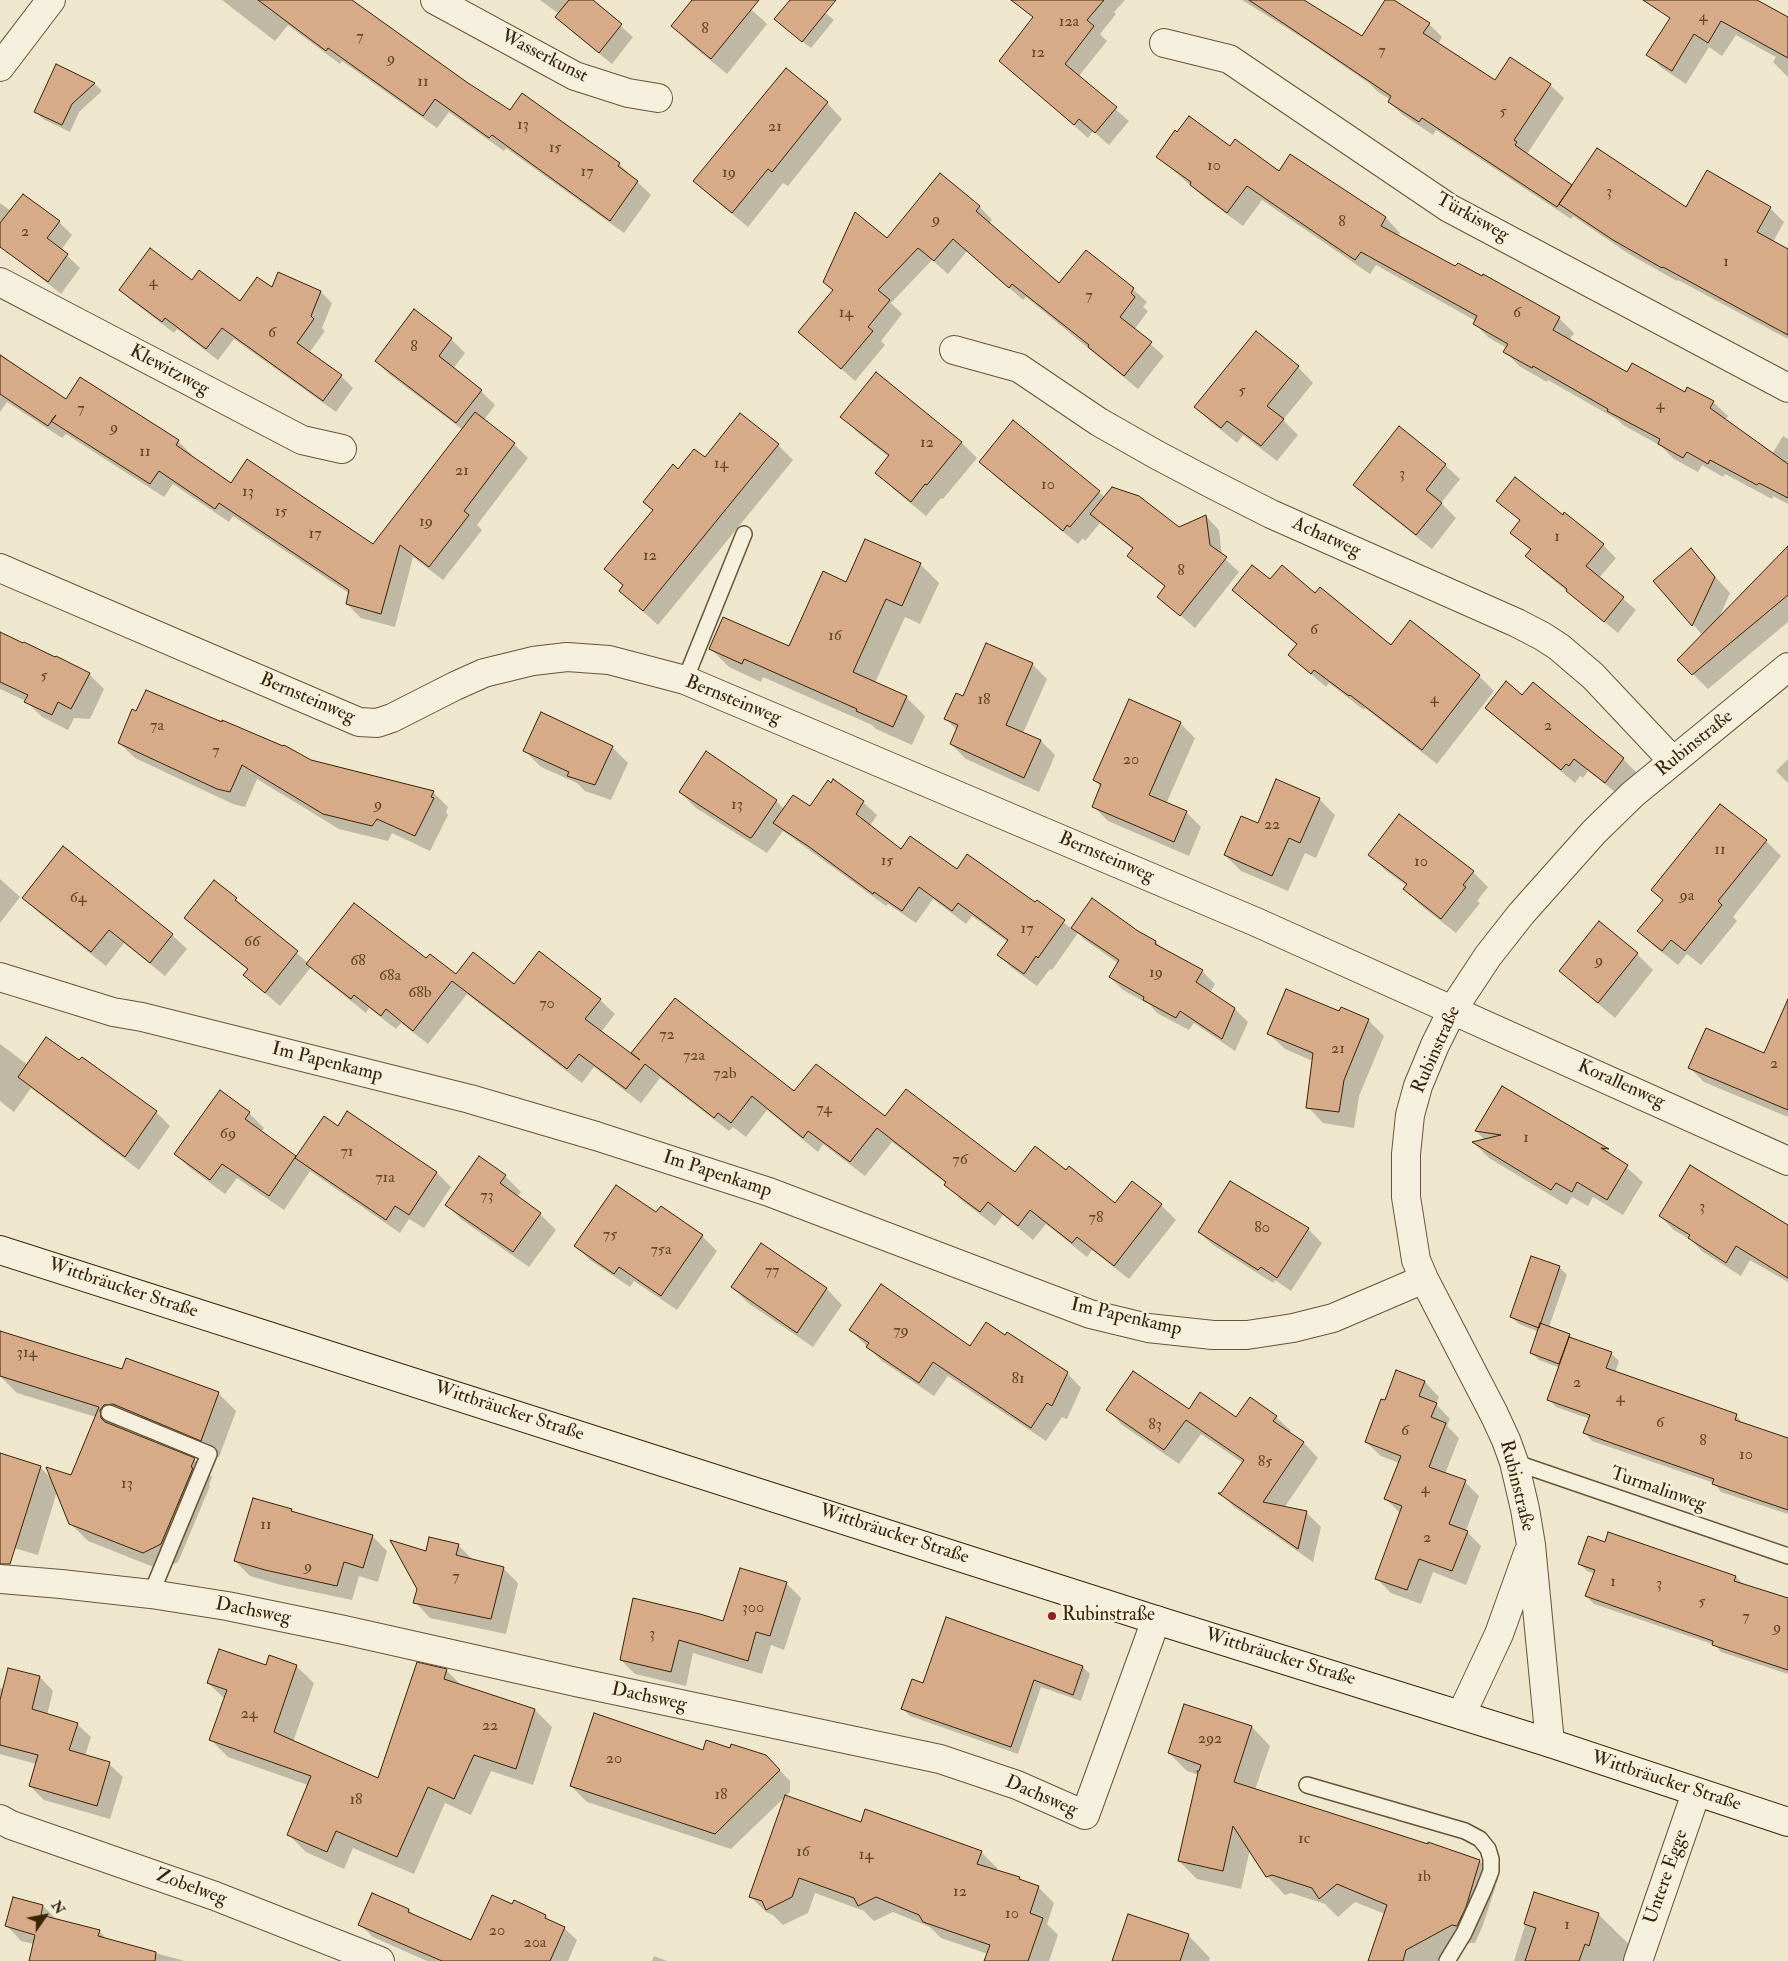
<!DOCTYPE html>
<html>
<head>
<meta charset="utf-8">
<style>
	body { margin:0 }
	#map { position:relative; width:1788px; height:1961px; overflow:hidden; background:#efe7cd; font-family:"IM FELL Double Pica",serif }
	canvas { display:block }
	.north { position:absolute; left:20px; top:1891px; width:50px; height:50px; -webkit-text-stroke:4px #f5efde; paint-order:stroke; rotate:57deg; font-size:14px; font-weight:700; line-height:20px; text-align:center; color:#382305 }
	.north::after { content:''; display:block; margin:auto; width:18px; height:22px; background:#382305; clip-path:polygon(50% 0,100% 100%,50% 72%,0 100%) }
</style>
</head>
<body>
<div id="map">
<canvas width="1788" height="1961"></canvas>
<div class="north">N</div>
</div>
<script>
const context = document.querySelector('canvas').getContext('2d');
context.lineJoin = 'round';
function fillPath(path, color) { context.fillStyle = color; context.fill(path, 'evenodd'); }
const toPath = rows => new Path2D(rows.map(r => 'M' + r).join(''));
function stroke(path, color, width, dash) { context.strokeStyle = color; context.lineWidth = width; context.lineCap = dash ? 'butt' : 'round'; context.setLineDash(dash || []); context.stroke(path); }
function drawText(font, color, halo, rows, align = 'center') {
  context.font = font + ' "IM FELL Double Pica",serif'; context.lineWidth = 5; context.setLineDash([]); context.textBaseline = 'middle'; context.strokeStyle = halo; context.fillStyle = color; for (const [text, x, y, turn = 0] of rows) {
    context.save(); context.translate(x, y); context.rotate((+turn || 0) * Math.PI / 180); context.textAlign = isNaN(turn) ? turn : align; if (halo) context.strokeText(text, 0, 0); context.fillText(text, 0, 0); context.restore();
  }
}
const shadow = toPath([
	[222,0,309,0,468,84,510,112,619,164,651,195,624,233,506,148,504,151,449,112,437,128,342,61,340,64,288,25,275,41],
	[540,0,591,0,633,37,612,64,569,29,557,17,559,14],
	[694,0,741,0,767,24,727,74,688,42,673,26],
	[792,0,810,0,834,20,811,48,783,27],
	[1044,0,1125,0,1114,12,1116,14,1100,34,1107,41,1078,77,1129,121,1109,145,1093,131,1088,138,1000,60,1035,18],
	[1242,0,1302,0,1362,38,1387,0,1392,0,1429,24,1442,37,1438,44,1496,81,1550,85,1564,98,1527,154,1571,186,1687,209,1770,208,1784,222,1773,242,1788,298,1788,339,1678,280,1677,281,1629,254,1573,216,1571,219,1436,130,1433,135,1403,115,1389,102,1391,100,1378,92,1370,84,1306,40],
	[1661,0,1755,0,1788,17,1788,77,1773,62,1776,57,1736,35,1722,56,1709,47,1686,84,1662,68,1648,54,1676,10],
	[57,65,95,84,102,91,79,112,70,132,43,119,35,111],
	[827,103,842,119,788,186,783,183,748,227,710,196,695,181],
	[1230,147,1279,173,1291,156,1386,218,1400,233,1398,236,1456,268,1482,278,1484,276,1559,318,1574,333,1569,341,1628,374,1713,402,1728,416,1725,421,1772,454,1783,436,1788,439,1788,504,1773,496,1772,499,1725,474,1723,477,1702,465,1698,472,1674,459,1661,446,1623,425,1618,420,1548,380,1547,382,1519,366,1505,351,1507,348,1489,338,1475,324,1476,321,1376,265,1370,274,1262,200,1243,226,1206,199,1158,157],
	[23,195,59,222,72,235,61,250,80,268,61,294,0,245,0,203,11,211],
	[979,206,992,220,989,224,1059,284,1086,252,1133,289,1147,302,1143,307,1148,311,1134,330,1164,356,1138,389,1026,297,1023,300,967,251,948,274,932,260,891,303,902,314,881,341,885,345,855,381,799,331,833,291,825,282,887,240],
	[192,282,240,302,321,292,332,303,322,328,325,331,309,353,341,376,353,388,336,412,234,339,218,360,177,329,174,333,132,301,120,290],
	[451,339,465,353,453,369,481,391,495,405,484,420,514,444,528,458,477,525,482,530,443,580,413,557,395,627,361,618,347,604,350,594,233,516,229,522,173,484,164,497,66,434,62,438,7,402,0,412,0,354,20,369,66,400,178,441,192,455,191,457,231,485,374,546,463,430,390,375,376,361],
	[1298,367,1313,383,1283,420,1298,435,1277,461,1243,435,1237,443,1211,422,1195,407],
	[876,374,962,443,977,458,943,499,941,498,926,516,892,488,877,473,889,457,857,432,842,416],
	[740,415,778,445,793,460,658,625,620,591,624,587,605,569,654,511,678,470,705,459],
	[981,462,1099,492,1105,498,1178,528,1206,516,1219,530,1222,556,1239,572,1195,628,1159,597,1166,588,1129,556,1134,550,1100,523,1085,541,1083,538,1078,544,996,477],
	[1445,465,1460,479,1441,503,1456,518,1432,549,1369,499,1354,484],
	[1498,501,1563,517,1603,545,1616,558,1599,578,1636,610,1618,633,1540,569,1527,556,1531,551,1512,533,1521,522],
	[1788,548,1788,622,1708,689,1679,660,1703,636,1655,581,1691,550,1730,593,1718,620],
	[920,564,939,583,920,624,905,617,875,683,906,697,925,716,912,745,876,729,872,725,763,677,761,682,729,667,711,649,789,648],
	[1271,581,1315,595,1391,647,1410,622,1479,676,1494,691,1437,764,1365,708,1364,710,1329,683,1326,687,1305,669,1290,655,1298,646,1248,604,1233,590],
	[0,638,89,674,104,689,90,719,74,718,68,730,42,717,26,701,0,689],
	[1032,664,1047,679,1023,733,1041,741,1055,755,1039,792,966,759,951,744,957,730,946,719,964,698],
	[1533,684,1623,759,1637,773,1619,795,1588,771,1583,778,1580,776,1575,783,1500,721,1486,708,1523,696],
	[1180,723,1195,738,1166,804,1186,812,1201,827,1189,856,1108,821,1093,806,1101,787,1094,780],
	[119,743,310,761,433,792,448,807,446,812,448,815,430,851,392,833,388,841,339,829,257,779,245,807,233,804,135,758],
	[612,747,628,763,611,800,585,791,577,783,541,767,525,751],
	[1788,759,1788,783,1776,771],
	[833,781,863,802,877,815,870,826,901,851,957,871,1035,904,1037,902,1072,929,1092,900,1137,932,1156,942,1163,949,1202,971,1215,984,1210,993,1235,1009,1248,1022,1235,1051,1194,1023,1189,1030,1157,1013,1150,1005,1123,990,1110,977,1118,963,1085,940,1078,933,1052,970,1050,969,1037,986,1012,968,999,955,1008,942,972,916,966,924,933,899,916,923,888,904,886,906,783,831,767,853,696,808,680,792,776,801,784,809,810,808],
	[1319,799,1335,815,1316,858,1305,853,1288,891,1241,871,1225,855,1258,825],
	[1766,841,1781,856,1733,917,1737,921,1701,965,1687,954,1678,965,1654,946,1639,931],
	[63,848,172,935,187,949,165,976,124,943,106,966,38,912,24,898],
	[1370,855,1473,872,1488,887,1477,901,1480,903,1456,933,1419,904,1404,889,1407,886,1385,870],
	[0,879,20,897,0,923],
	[215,881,308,963,427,960,456,976,600,1000,615,1014,601,1032,636,1059,637,1058,794,1093,885,1118,1015,1173,1066,1172,1115,1205,1132,1183,1161,1205,1176,1220,1129,1279,1092,1250,1087,1257,1046,1224,1033,1240,1003,1215,995,1226,960,1199,947,1184,892,1142,865,1176,823,1144,818,1152,767,1110,746,1137,733,1127,729,1131,660,1078,641,1103,594,1067,582,1083,467,994,428,1044,401,1023,396,1029,369,1008,366,1013,322,978,311,967,280,1006,244,975,248,970,200,932,186,918],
	[1599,923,1637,954,1653,970,1615,1018,1577,986,1561,971],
	[1340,1013,1368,1020,1384,1036,1359,1096,1354,1128,1323,1123,1308,1107,1313,1061,1285,1049,1269,1034],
	[1788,1038,1788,1117,1704,1082,1690,1068,1765,1055],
	[0,1044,28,1065,156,1112,170,1126,139,1170,31,1088,14,1112,0,1101],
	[1503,1088,1608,1151,1643,1182,1623,1215,1593,1197,1588,1206,1572,1197,1567,1205,1489,1158,1474,1143,1485,1140,1476,1131],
	[249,1113,264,1128,261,1132,296,1158,338,1128,348,1113,437,1173,451,1187,424,1228,409,1219,400,1233,310,1171,284,1210,237,1178,225,1194,190,1168,175,1154],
	[505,1176,521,1192,517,1197,540,1214,556,1230,529,1267,462,1220,447,1205],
	[657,1214,702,1236,717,1251,677,1310,634,1281,630,1287,590,1260,575,1245],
	[1660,1216,1788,1227,1788,1282,1750,1260,1741,1276,1703,1252,1691,1240,1674,1230],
	[1308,1229,1322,1243,1291,1291,1275,1280,1273,1283,1213,1245,1199,1232],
	[761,1245,827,1289,842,1305,813,1347,748,1303,732,1287],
	[1559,1267,1567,1275,1549,1327,1569,1335,1576,1341,1611,1353,1619,1361,1615,1373,1736,1415,1743,1424,1788,1439,1788,1514,1721,1492,1714,1483,1592,1441,1585,1433,1590,1419,1556,1407,1549,1399,1560,1368,1539,1360,1531,1353,1539,1332,1519,1324,1511,1317],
	[850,1330,970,1348,1067,1373,1081,1388,1067,1419,1062,1417,1046,1441,948,1376,934,1396,882,1361],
	[0,1359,123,1370,218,1393,236,1411,219,1457,131,1421,120,1423,119,1428,194,1459,212,1477,209,1485,210,1486,178,1562,161,1570,88,1541,70,1523,57,1491,38,1555,0,1544,0,1454,40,1467,52,1479,72,1477,96,1417,17,1393,0,1376],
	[1397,1372,1425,1382,1439,1397,1436,1404,1450,1419,1447,1426,1459,1438,1445,1474,1465,1482,1479,1496,1466,1531,1481,1546,1466,1585,1433,1572,1421,1604,1391,1593,1377,1579,1400,1513,1386,1499,1399,1463,1381,1456,1366,1442],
	[1108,1410,1189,1410,1237,1419,1276,1417,1291,1431,1289,1433,1304,1443,1318,1458,1284,1508,1306,1512,1321,1527,1313,1562,1234,1507,1222,1494,1243,1463,1201,1434,1179,1464,1122,1425],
	[291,1510,295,1513,372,1536,387,1551,378,1582,359,1576,352,1600,281,1585,250,1576,235,1561],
	[1605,1543,1736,1577,1743,1584,1788,1600,1788,1674,1721,1652,1715,1645,1594,1604,1586,1596,1595,1574,1587,1571,1580,1564],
	[458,1545,474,1561,503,1568,518,1583,506,1634,430,1618,415,1602,427,1552],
	[786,1583,801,1598,784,1650,771,1645,762,1674,693,1653,686,1686,635,1674,621,1660,724,1623],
	[947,1619,1083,1667,1090,1674,1081,1701,1041,1687,1018,1754,910,1716,902,1708,924,1684],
	[296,1666,314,1683,293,1742,379,1780,446,1670,462,1686,535,1710,552,1727,533,1785,491,1771,471,1815,445,1803,414,1874,353,1848,344,1869,306,1852,289,1835,308,1785,228,1757,211,1740,225,1699,208,1683,266,1667],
	[40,1677,53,1691,47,1715,77,1724,91,1737,85,1756,109,1764,123,1777,110,1819,44,1800,30,1786,36,1764,0,1754,0,1688,4,1689],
	[1252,1727,1270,1746,1255,1790,1429,1846,1429,1843,1480,1861,1498,1879,1483,1925,1475,1943,1470,1943,1437,1961,1370,1961,1385,1914,1355,1902,1338,1917,1325,1904,1291,1893,1285,1895,1267,1876,1250,1849,1241,1889,1197,1879,1179,1861,1199,1775,1187,1771,1169,1753],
	[731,1750,766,1756,790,1781,790,1792,731,1849,587,1802,571,1786,704,1751],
	[861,1823,981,1852,997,1868,996,1871,1038,1887,1054,1903,1047,1924,1058,1935,1049,1961,986,1961,988,1954,941,1938,930,1927,893,1912,874,1921,864,1911,815,1893,808,1913,783,1925,773,1915,766,1912,751,1897],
	[1535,1893,1598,1914,1637,1952,1634,1961,1514,1961],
	[513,1905,545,1916,551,1922,564,1928,577,1940,568,1961,427,1961,373,1937,360,1925,409,1910,415,1916,472,1942],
	[43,1906,57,1920,99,1931,108,1940,185,1961,30,1961,34,1944,21,1941,7,1926],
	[1188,1935,1210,1958,1209,1961,1114,1961],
	[654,1956,667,1961,652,1961]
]);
const building = toPath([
	[258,0,352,0,468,83,510,110,522,93,620,163,618,166,638,181,610,221,492,135,489,138,435,99,423,116,328,48,326,51,258,0],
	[569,0,593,0,622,24,599,53,555,17,569,0],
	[692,0,759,0,711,59,671,26,692,0],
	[790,0,836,0,802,42,774,19,790,0],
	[1011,0,1104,0,1087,20,1094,26,1065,64,1117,107,1095,133,1079,119,1074,125,999,61,1033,17,1011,0],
	[1249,0,1304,0,1362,36,1385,0,1394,0,1430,23,1423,33,1495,80,1510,57,1551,84,1514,140,1517,142,1515,145,1572,185,1557,207,1422,118,1419,122,1388,102,1391,96,1249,0],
	[1643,0,1757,0,1788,17,1788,58,1721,21,1708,43,1694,34,1672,71,1646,55,1670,18,1643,0],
	[56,64,95,83,72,104,62,125,34,112,56,64],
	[786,68,828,102,772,172,768,169,732,213,693,181,786,68],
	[1189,116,1230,146,1235,139,1279,171,1290,154,1386,217,1381,226,1455,266,1458,263,1482,276,1483,274,1560,317,1553,330,1627,372,1632,363,1685,392,1687,387,1714,401,1710,408,1788,464,1788,498,1759,483,1757,485,1710,460,1708,464,1687,452,1683,458,1658,444,1660,439,1607,411,1608,409,1533,366,1532,368,1503,352,1508,344,1473,324,1477,316,1361,252,1355,260,1247,186,1227,213,1190,185,1191,182,1156,157,1175,130,1177,132,1189,116],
	[1597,148,1686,207,1707,170,1771,207,1757,232,1788,249,1788,335,1663,267,1662,268,1613,240,1559,204,1597,148],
	[940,173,980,206,976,211,1059,283,1086,250,1134,288,1131,293,1135,297,1120,317,1152,342,1124,376,1088,347,1089,345,1012,284,1009,288,953,239,934,261,918,248,878,290,890,300,868,327,873,331,841,369,798,332,833,290,823,282,855,212,887,238,940,173],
	[23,194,60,221,47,238,68,254,48,282,0,247,0,223,23,194],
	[150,248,192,280,199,270,240,301,257,277,272,287,278,272,321,291,311,316,314,319,297,343,342,375,323,401,222,328,206,349,165,318,162,322,119,290,150,248],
	[414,309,452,338,439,356,482,390,456,423,375,361,414,309],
	[1256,331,1299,366,1267,406,1284,419,1261,446,1227,421,1221,428,1194,407,1256,331],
	[0,355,66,399,80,377,179,440,176,445,231,483,247,459,373,544,475,412,515,443,464,511,469,515,429,567,400,545,381,614,346,604,349,590,219,503,215,509,159,471,150,484,51,421,56,415,48,426,0,394,0,355],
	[876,372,962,442,927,485,925,484,911,502,875,473,889,455,840,417,876,372],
	[740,413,779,444,643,611,619,591,623,585,604,569,653,510,643,502,673,464,678,469,694,449,705,457,740,413],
	[1013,420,1100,491,1070,527,1067,525,1063,531,979,462,1013,420],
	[1399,426,1446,464,1426,490,1442,503,1416,535,1353,485,1399,426],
	[1515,477,1563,515,1564,512,1604,544,1586,566,1624,597,1604,622,1566,591,1567,589,1525,556,1531,549,1510,533,1520,520,1496,501,1515,477],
	[1112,487,1139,496,1179,527,1206,515,1210,545,1227,557,1180,616,1157,597,1165,586,1127,556,1133,548,1090,514,1112,487],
	[865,539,921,563,902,606,886,599,853,672,907,696,893,727,856,711,857,709,744,659,742,664,709,649,723,617,789,646,823,571,846,582,865,539],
	[1788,546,1788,595,1692,675,1677,660,1788,546],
	[1691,548,1715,577,1692,626,1653,581,1691,548],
	[1252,565,1270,579,1282,565,1315,593,1320,587,1391,645,1410,620,1480,675,1422,750,1350,695,1349,696,1314,670,1311,674,1288,655,1297,644,1232,590,1252,565],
	[0,632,23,643,24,642,55,657,56,656,90,673,71,709,58,702,52,715,24,702,28,695,0,682,0,632],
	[986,643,1033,663,1006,725,1041,740,1024,778,950,744,958,725,944,719,956,693,963,696,986,643],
	[1506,681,1522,695,1533,682,1624,758,1605,783,1574,759,1569,766,1566,764,1561,770,1485,708,1506,681],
	[146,690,222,722,222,720,283,746,284,745,311,760,434,791,431,797,434,798,415,836,377,819,372,826,323,814,242,765,230,792,217,789,118,743,132,709,136,711,146,690],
	[1129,699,1181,722,1149,795,1187,811,1174,842,1092,807,1101,784,1093,780,1129,699],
	[541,712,613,746,595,785,567,776,569,772,523,751,541,712],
	[706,751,777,800,752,837,750,838,679,792,706,751],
	[833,779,864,801,856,814,901,849,910,836,957,869,967,854,1035,902,1037,900,1065,920,1038,958,1036,956,1024,974,997,955,1008,940,958,903,952,911,919,887,902,911,874,892,873,894,808,846,773,823,793,795,810,806,828,780,831,783,833,779],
	[1276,779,1320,798,1300,843,1289,838,1272,876,1224,855,1241,816,1258,823,1276,779],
	[1720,804,1767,840,1718,901,1722,905,1685,951,1671,940,1662,951,1637,931,1663,900,1651,890,1720,804],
	[1399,814,1474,871,1463,885,1466,887,1441,919,1403,889,1407,884,1368,855,1399,814],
	[63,846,173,934,150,963,109,930,91,952,22,898,63,846],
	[214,880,237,898,235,900,298,951,265,993,243,975,248,969,184,918,214,880],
	[1092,898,1138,931,1156,941,1155,944,1203,970,1196,982,1235,1008,1222,1039,1180,1011,1176,1018,1143,1000,1144,997,1109,977,1119,960,1071,928,1092,898],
	[354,903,426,958,430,954,456,974,473,952,514,984,539,951,601,999,585,1019,640,1060,631,1053,675,998,794,1091,816,1064,885,1116,906,1089,1015,1172,1035,1146,1066,1170,1069,1166,1115,1203,1132,1181,1162,1204,1114,1266,1077,1237,1072,1243,1030,1210,1018,1226,988,1202,980,1212,944,1185,946,1182,877,1128,850,1162,808,1131,803,1138,752,1096,731,1123,718,1113,714,1118,645,1064,626,1089,579,1054,567,1069,452,981,413,1031,386,1009,381,1016,354,995,351,999,306,964,354,903],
	[1599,921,1638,953,1598,1003,1559,971,1599,921],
	[1286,989,1339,1011,1341,1007,1369,1019,1344,1080,1339,1112,1306,1108,1313,1053,1267,1034,1286,989],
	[1788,999,1788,1110,1688,1068,1706,1028,1764,1053,1788,999],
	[46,1037,79,1060,82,1057,157,1111,125,1157,18,1077,46,1037],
	[1502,1086,1609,1149,1601,1148,1628,1165,1607,1200,1577,1182,1572,1192,1556,1183,1551,1190,1472,1142,1501,1135,1475,1131,1502,1086],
	[220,1090,250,1112,245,1119,296,1156,269,1196,222,1164,210,1180,174,1154,220,1090],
	[347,1111,437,1172,409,1215,395,1206,386,1220,295,1158,324,1116,338,1126,347,1111],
	[479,1156,506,1175,500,1183,541,1213,513,1252,445,1205,479,1156],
	[1690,1165,1788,1225,1788,1278,1736,1246,1726,1263,1688,1238,1690,1235,1659,1216,1690,1165],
	[1230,1181,1309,1228,1277,1278,1261,1267,1258,1270,1198,1232,1230,1181],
	[616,1185,656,1212,661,1206,703,1235,661,1296,619,1267,614,1274,574,1246,616,1185],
	[761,1243,827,1288,797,1333,731,1287,761,1243],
	[1531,1256,1560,1266,1539,1328,1510,1317,1531,1256],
	[881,1284,970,1346,986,1322,1005,1335,1007,1332,1068,1372,1052,1406,1047,1403,1031,1428,933,1362,919,1383,866,1347,869,1343,849,1330,881,1284],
	[1540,1323,1570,1334,1559,1364,1530,1353,1540,1323],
	[0,1331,122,1369,126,1358,219,1392,201,1441,113,1404,104,1405,100,1410,101,1418,105,1422,195,1458,191,1467,193,1468,161,1544,143,1553,69,1524,46,1467,71,1475,99,1407,0,1376,0,1331],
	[1569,1337,1612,1352,1606,1368,1737,1414,1735,1420,1788,1438,1788,1510,1712,1484,1714,1479,1583,1433,1590,1415,1547,1400,1569,1337],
	[1396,1370,1425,1381,1419,1396,1437,1403,1431,1417,1446,1423,1429,1467,1466,1480,1449,1524,1468,1531,1452,1571,1419,1559,1407,1590,1375,1579,1402,1506,1384,1499,1401,1456,1365,1442,1381,1399,1385,1400,1396,1370],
	[1133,1371,1189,1409,1200,1392,1236,1417,1250,1397,1277,1416,1273,1421,1304,1442,1263,1502,1307,1511,1298,1549,1218,1493,1221,1493,1244,1460,1186,1420,1164,1450,1106,1410,1133,1371],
	[0,1453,41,1466,10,1564,0,1564,0,1453],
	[253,1498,292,1509,291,1511,373,1535,363,1568,344,1562,337,1586,265,1570,234,1561,253,1498],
	[1608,1532,1736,1576,1734,1581,1788,1598,1788,1670,1712,1645,1713,1641,1585,1596,1595,1570,1578,1564,1588,1536,1605,1542,1608,1532],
	[429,1537,459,1544,456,1555,504,1567,491,1619,413,1603,417,1589,390,1540,426,1551,429,1537],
	[740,1568,787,1582,770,1636,756,1632,748,1661,679,1640,671,1672,620,1660,633,1598,700,1614,723,1621,740,1568],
	[946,1617,1083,1666,1073,1695,1034,1680,1011,1747,901,1709,912,1679,923,1683,946,1617],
	[219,1649,266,1665,269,1655,297,1665,274,1732,378,1778,417,1662,447,1669,444,1679,535,1709,516,1769,474,1755,454,1799,428,1787,397,1857,336,1831,327,1852,287,1835,311,1776,209,1740,227,1690,207,1683,219,1649],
	[8,1668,40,1676,32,1709,78,1723,69,1750,110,1762,97,1806,29,1786,38,1755,0,1745,0,1700,8,1668],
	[1184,1704,1252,1726,1234,1782,1428,1844,1428,1842,1480,1860,1466,1907,1457,1926,1452,1925,1406,1950,1403,1961,1368,1961,1387,1905,1337,1884,1319,1899,1312,1888,1272,1875,1266,1877,1233,1826,1223,1871,1178,1861,1198,1773,1197,1771,1199,1771,1201,1765,1168,1753,1184,1704],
	[594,1713,703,1750,706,1740,730,1748,731,1744,766,1755,780,1770,715,1834,570,1786,594,1713],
	[785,1795,861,1822,865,1809,982,1851,977,1864,1020,1877,1019,1879,1039,1886,1030,1913,1043,1918,1028,1961,984,1961,990,1945,923,1922,919,1915,876,1897,858,1906,854,1898,799,1878,792,1897,766,1910,762,1901,749,1897,785,1795],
	[1534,1892,1599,1913,1589,1946,1585,1944,1579,1961,1525,1961,1536,1928,1524,1924,1534,1892],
	[372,1893,409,1909,408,1912,471,1940,492,1895,512,1904,514,1900,546,1915,545,1918,565,1927,550,1961,442,1961,358,1925,372,1893],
	[13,1897,43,1905,41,1915,100,1930,98,1936,156,1952,155,1961,29,1961,35,1935,5,1926,13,1897],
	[1128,1914,1189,1934,1180,1961,1112,1961,1128,1914]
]);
const service = toPath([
	[685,680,744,534],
	[109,1413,209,1454,151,1594],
	[1514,1462,1788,1556],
	[1307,1785,1465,1831,1480,1839,1488,1849,1491,1859,1491,1871,1484,1889,1464,1933,1447,1961]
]);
const minor = toPath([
	[435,0,575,76,628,93,658,98],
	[1164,43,1229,59,1449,208,1788,388],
	[0,67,51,0],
	[0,282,302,440,342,449],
	[954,350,1019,368,1099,422,1157,455,1214,485,1271,514,1517,623,1542,636,1559,647,1593,676,1673,761],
	[0,568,359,722,377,723,392,718,455,686,484,673,533,661,567,657,609,660,685,680,1256,922,1788,1161],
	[0,977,113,1012,142,1017,470,1099,596,1136,769,1192,1090,1314,1148,1328,1213,1335,1247,1335,1293,1328,1333,1318,1424,1279],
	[0,1579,61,1584,151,1594,227,1606,344,1630,576,1682,940,1759,1017,1785,1085,1815,1156,1620],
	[1461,1715,1499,1634,1528,1553],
	[1550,1743,1531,1545,1525,1509,1514,1462,1506,1440,1494,1414,1424,1279,1416,1260,1406,1197,1406,1154,1410,1115,1418,1086,1435,1045,1453,1009,1488,956,1521,914,1594,832,1633,794,1788,667],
	[0,1819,11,1825,215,1896,380,1961],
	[1638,1961,1696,1793]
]);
const secondary = toPath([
	[0,1250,1156,1620,1550,1743,1788,1822]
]);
const markers = [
	[1052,1616,5,"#8f2418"]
];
const numberNames = [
	["4",1703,18],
	["12a",1069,23],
	["8",705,30],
	["7",360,38],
	["7",1382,52],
	["12",1038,54],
	["9",391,60],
	["11",423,83],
	["5",1503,113],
	["13",523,126],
	["21",775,128],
	["15",555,149],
	["10",1214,167],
	["17",587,173],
	["19",729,174],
	["3",1609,193],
	["9",936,221],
	["8",1342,223],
	["2",25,233],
	["1",1726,263],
	["4",153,283],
	["7",1089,297],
	["14",846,314],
	["6",1517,314],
	["6",272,334],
	["8",414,348],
	["5",1242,392],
	["4",1660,406],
	["7",81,410],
	["9",114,429],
	["12",927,444],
	["11",145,453],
	["14",721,465],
	["21",462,472],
	["3",1402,475],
	["10",1048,486],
	["13",248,493],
	["15",281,513],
	["19",426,523],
	["17",315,535],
	["1",1557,538],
	["12",650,557],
	["8",1181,572],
	["6",1314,631],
	["16",835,637],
	["5",44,677],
	["4",1434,700],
	["18",984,701],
	["7a",157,727],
	["2",1548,727],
	["7",216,752],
	["20",1131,761],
	["9",378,806],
	["13",737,806],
	["22",1272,826],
	["11",1720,851],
	["15",887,862],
	["10",1421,863],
	["9a",1687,897],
	["64",78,899],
	["17",1027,930],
	["66",252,943],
	["68",358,962],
	["9",1599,962],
	["19",1156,974],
	["68a",390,977],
	["68b",420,994],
	["70",547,1005],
	["72",667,1036],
	["21",1338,1050],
	["72a",694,1057],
	["2",1774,1065],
	["72b",725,1075],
	["74",824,1110],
	["69",228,1135],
	["1",1526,1139],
	["71",347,1153],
	["76",960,1161],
	["71a",385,1179],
	["73",487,1197],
	["3",1702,1208],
	["78",1096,1219],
	["80",1262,1229],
	["75",610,1236],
	["75a",661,1251],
	["77",772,1272],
	["79",901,1332],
	["314",27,1354],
	["81",1018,1380],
	["2",1577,1384],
	["4",1620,1399],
	["6",1660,1424],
	["83",1155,1426],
	["6",1405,1432],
	["8",1703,1442],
	["10",1746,1456],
	["85",1265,1463],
	["13",127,1485],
	["4",1425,1490],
	["11",266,1526],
	["2",1427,1539],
	["9",308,1568],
	["7",456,1578],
	["1",1613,1583],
	["3",1659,1585],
	["5",1702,1603],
	["300",753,1609],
	["7",1746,1618],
	["9",1777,1629],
	["3",652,1635],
	["24",249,1715],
	["22",490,1727],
	["292",1210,1740],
	["20",614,1760],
	["18",721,1796],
	["18",356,1801],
	["1c",1304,1840],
	["16",803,1853],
	["14",866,1856],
	["1b",1424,1878],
	["12",960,1893],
	["10",1012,1915],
	["1",1567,1926],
	["20",497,1932],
	["20a",535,1944]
];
const streetNames = [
	["Wasserkunst",544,57,27],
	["Türkisweg",1472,218,29],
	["Klewitzweg",169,371,28],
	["Achatweg",1326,538,24],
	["Bernsteinweg",307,699,23],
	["Bernsteinweg",733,701,22],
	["Rubinstraße",1695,744,-39],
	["Bernsteinweg",1106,858,23],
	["Rubinstraße",1437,1050,-66],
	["Im Papenkamp",327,1063,14],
	["Korallenweg",1621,1085,24],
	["Im Papenkamp",717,1175,18],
	["Wittbräucker Straße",123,1289,18],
	["Im Papenkamp",1126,1318,13],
	["Wittbräucker Straße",509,1412,18],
	["Rubinstraße",1516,1486,76],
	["Turmalinweg",1658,1490,19],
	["Wittbräucker Straße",894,1535,18],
	["Dachsweg",253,1612,11],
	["Wittbräucker Straße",1280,1658,17],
	["Dachsweg",649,1698,12],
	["Wittbräucker Straße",1666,1782,18],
	["Dachsweg",1041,1797,23],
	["Untere Egge",1667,1877,-71],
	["Zobelweg",191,1888,20]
];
const poiNames = [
	["Rubinstraße",1062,1616]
];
fillPath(shadow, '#0003');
fillPath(building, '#d8ab88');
stroke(building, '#382305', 1);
stroke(service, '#665437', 18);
stroke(minor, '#665437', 30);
stroke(secondary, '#382305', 30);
stroke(service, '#f5efde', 15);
stroke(minor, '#f5efde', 28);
stroke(secondary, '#f5efde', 28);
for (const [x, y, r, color] of markers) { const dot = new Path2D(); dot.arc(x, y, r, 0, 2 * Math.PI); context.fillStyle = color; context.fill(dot); stroke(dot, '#f5efde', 2); }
drawText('16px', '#604526', null, numberNames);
drawText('19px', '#382305', '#f5efde', streetNames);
drawText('19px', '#382305', '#f5efde', poiNames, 'left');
</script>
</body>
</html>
